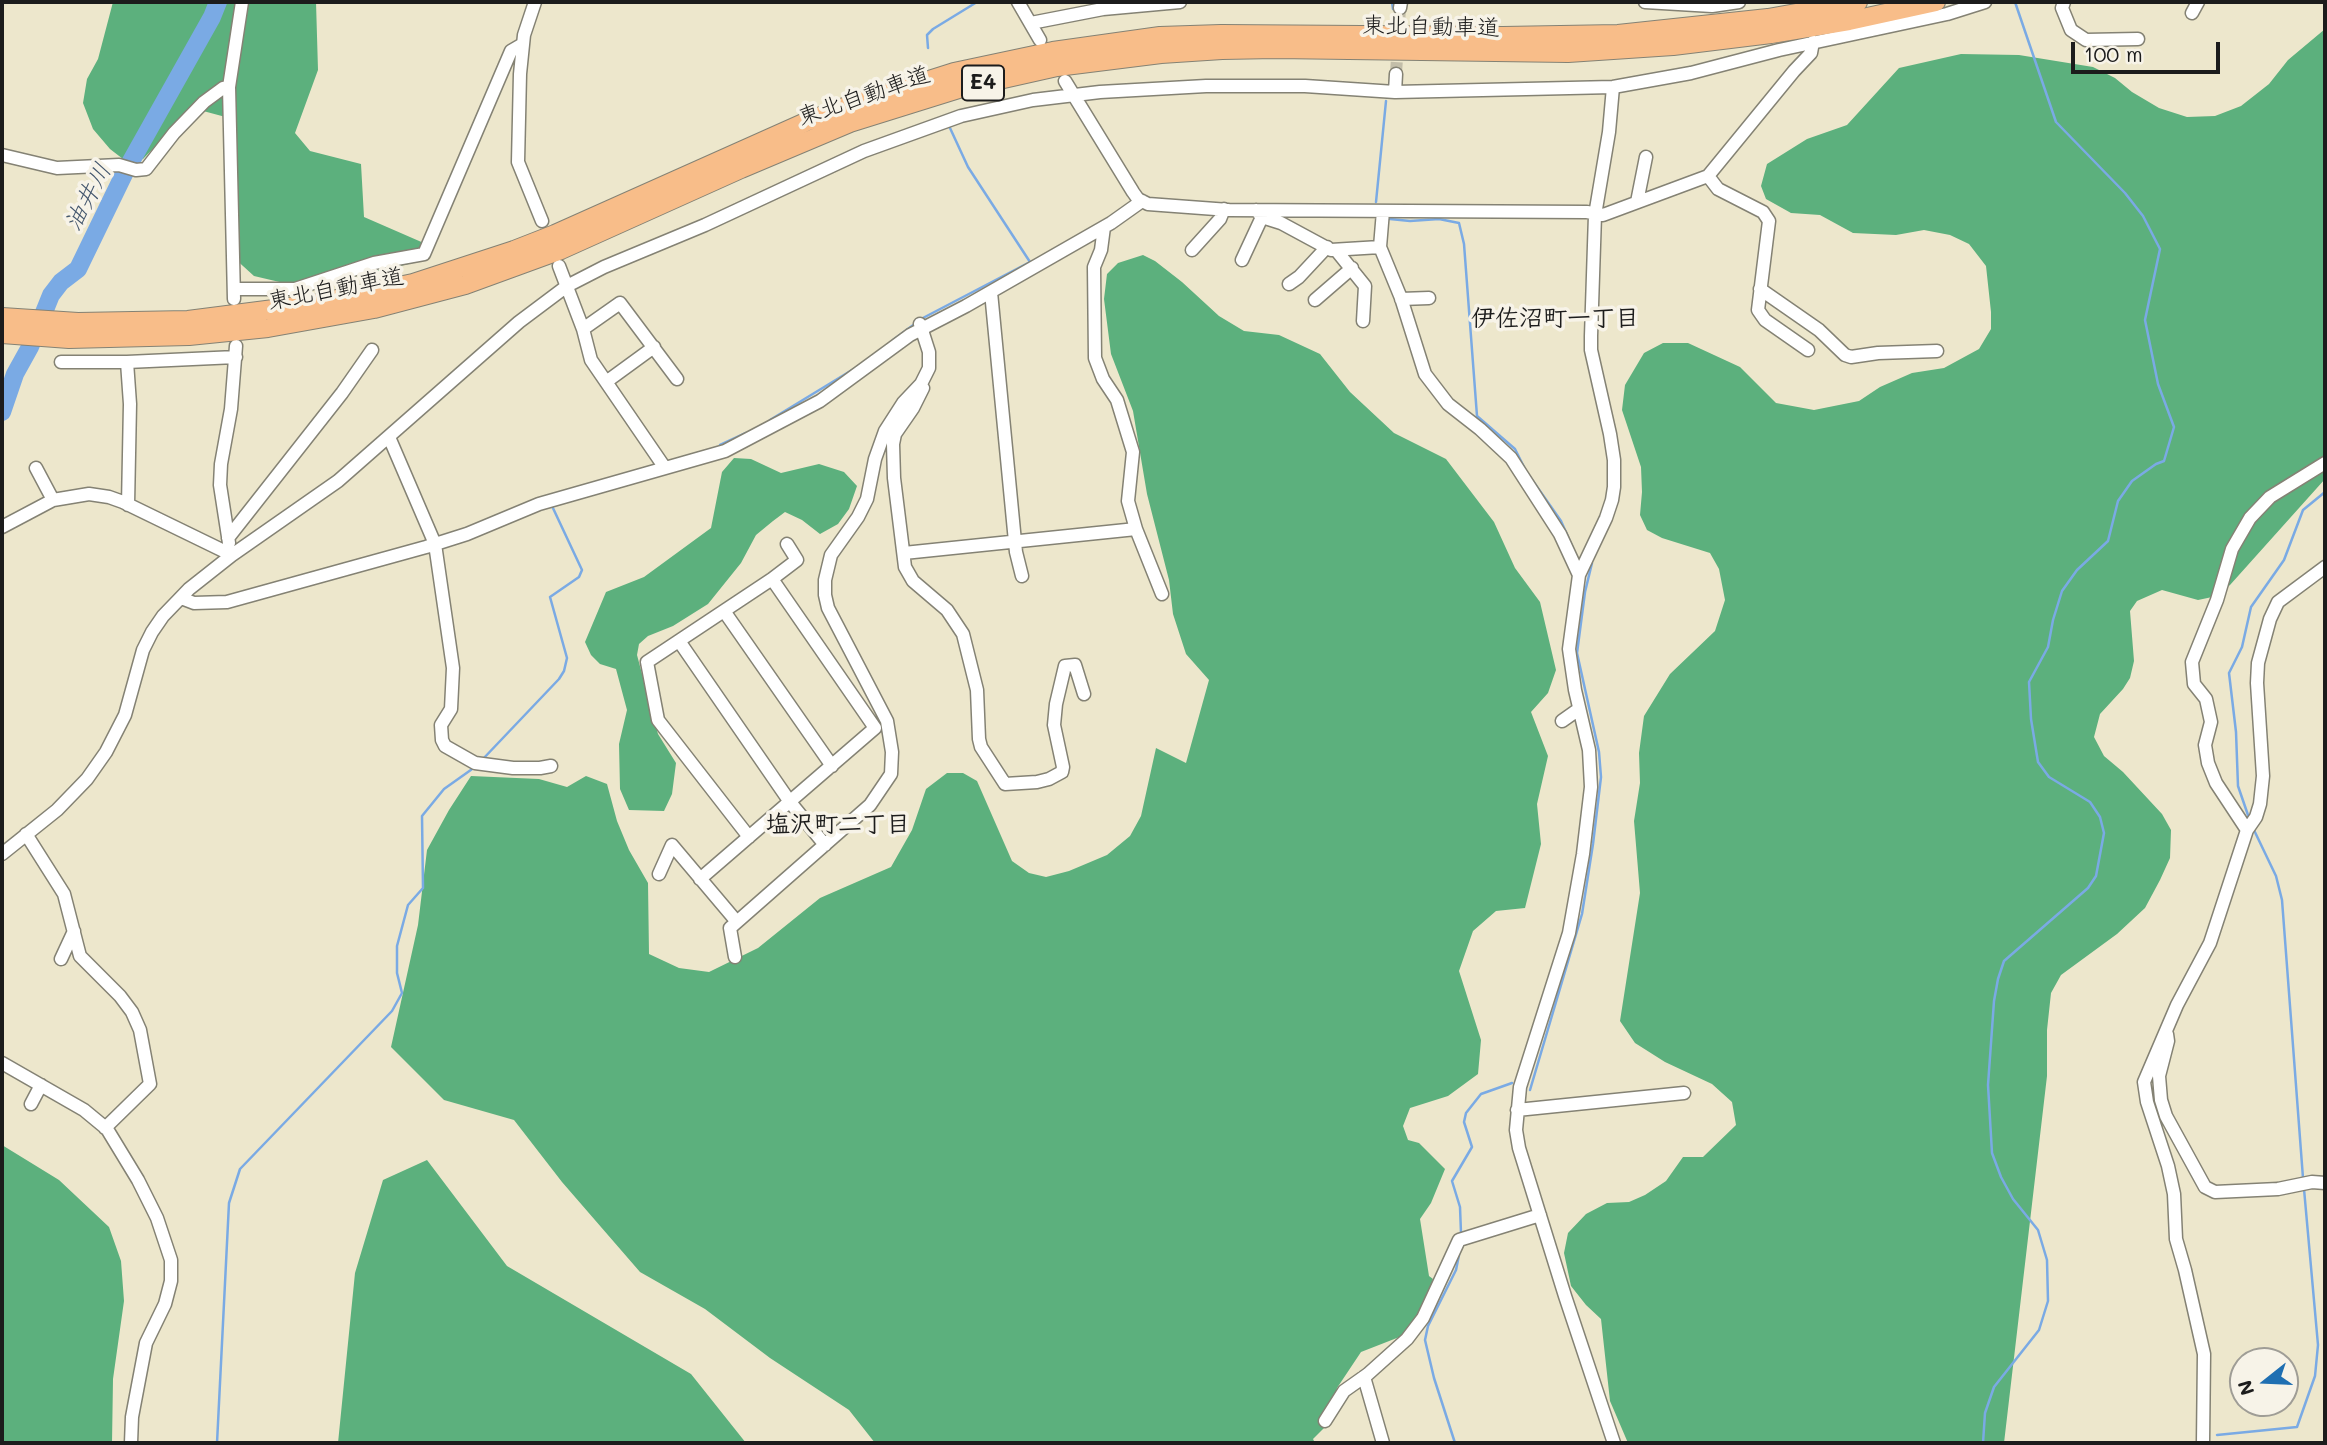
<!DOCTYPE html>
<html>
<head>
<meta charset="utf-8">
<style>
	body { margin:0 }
	#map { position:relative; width:2327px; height:1445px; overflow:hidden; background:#ede7cc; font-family:Mali,sans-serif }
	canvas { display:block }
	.frame { position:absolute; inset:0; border:4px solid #1c1c1c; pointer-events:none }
	.north { position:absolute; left:2229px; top:1347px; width:70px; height:70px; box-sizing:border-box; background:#f7f3e8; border:2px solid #9f9d96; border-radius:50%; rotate:252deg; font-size:19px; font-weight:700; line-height:28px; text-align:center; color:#1c1c1c }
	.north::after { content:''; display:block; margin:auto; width:24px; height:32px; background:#1f6fb2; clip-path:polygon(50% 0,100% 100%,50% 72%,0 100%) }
	.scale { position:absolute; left:2071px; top:42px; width:149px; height:32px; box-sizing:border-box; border:4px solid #1c1c1c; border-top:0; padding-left:9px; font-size:21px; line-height:24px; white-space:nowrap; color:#1c1c1c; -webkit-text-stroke:5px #f7f3e8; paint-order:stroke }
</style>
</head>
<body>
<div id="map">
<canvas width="2327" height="1445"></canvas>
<div class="frame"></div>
<div class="north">N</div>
<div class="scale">100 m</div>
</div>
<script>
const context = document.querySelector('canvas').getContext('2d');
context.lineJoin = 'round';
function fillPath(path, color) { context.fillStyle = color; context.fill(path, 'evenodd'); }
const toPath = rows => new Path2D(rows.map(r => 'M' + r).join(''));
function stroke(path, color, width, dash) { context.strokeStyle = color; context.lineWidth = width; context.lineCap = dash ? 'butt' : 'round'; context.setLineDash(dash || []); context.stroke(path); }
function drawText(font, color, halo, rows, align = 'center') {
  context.font = font + ' Mali,"Klee One",sans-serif'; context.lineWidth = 7; context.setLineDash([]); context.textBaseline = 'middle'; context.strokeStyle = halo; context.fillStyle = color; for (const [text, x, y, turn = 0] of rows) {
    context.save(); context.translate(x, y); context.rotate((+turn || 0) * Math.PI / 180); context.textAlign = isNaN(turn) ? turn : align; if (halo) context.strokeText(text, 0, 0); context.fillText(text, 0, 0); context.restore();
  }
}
const forest = toPath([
	[113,2,316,2,318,70,295,133,310,151,361,164,364,217,426,244,413,263,305,288,254,276,232,256,233,119,192,108,143,159,132,161,123,159,110,149,93,129,83,103,87,79,98,59],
	[2325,29,2325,479,2230,585,2217,596,2198,600,2162,590,2137,601,2130,611,2134,661,2130,678,2123,689,2100,714,2094,737,2104,756,2123,772,2162,814,2171,830,2170,858,2160,880,2145,908,2117,934,2061,975,2051,993,2047,1030,2047,1076,2004,1443,1628,1443,1610,1401,1601,1319,1586,1305,1571,1286,1564,1253,1568,1233,1586,1214,1607,1203,1629,1202,1645,1195,1666,1181,1683,1157,1703,1157,1736,1125,1732,1102,1712,1084,1665,1062,1635,1043,1620,1021,1640,893,1634,821,1640,783,1639,753,1644,716,1670,674,1715,631,1725,600,1719,569,1710,553,1662,538,1647,530,1640,515,1642,492,1641,467,1622,410,1625,385,1644,353,1663,343,1688,343,1740,367,1776,403,1814,410,1859,401,1880,387,1912,373,1944,368,1979,349,1991,329,1991,312,1986,266,1969,244,1950,235,1924,230,1896,235,1853,233,1820,215,1791,213,1766,199,1761,186,1767,164,1807,139,1847,125,1899,68,1961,54,2019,55,2093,67,2115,78,2132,92,2159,108,2187,117,2215,116,2241,106,2269,84,2288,60],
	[1143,255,1155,261,1182,282,1219,316,1244,331,1279,335,1320,354,1350,392,1394,433,1446,459,1494,522,1515,568,1540,602,1556,670,1548,693,1531,712,1548,756,1537,804,1541,844,1525,908,1496,911,1473,931,1459,971,1481,1040,1478,1074,1448,1096,1410,1108,1403,1126,1408,1140,1419,1143,1445,1169,1431,1203,1420,1219,1429,1276,1433,1279,1419,1321,1402,1336,1361,1352,1337,1388,1330,1422,1313,1439,1315,1443,875,1443,849,1410,770,1358,705,1309,640,1272,562,1182,514,1120,444,1100,391,1047,418,925,427,850,449,810,471,776,539,779,567,787,586,776,607,784,617,821,629,850,648,883,649,954,679,968,709,972,758,948,820,898,891,867,912,830,926,789,947,773,963,773,977,781,1012,861,1029,873,1046,877,1069,871,1107,855,1130,836,1141,816,1156,748,1186,763,1209,680,1186,654,1173,614,1169,580,1147,494,1133,411,1111,354,1104,299,1107,274,1118,263],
	[734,458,751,459,781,473,819,464,844,472,857,486,849,509,838,524,820,534,802,520,785,512,773,521,756,535,741,563,708,604,673,626,648,636,639,644,637,655,658,734,676,763,672,794,664,811,629,810,620,789,619,744,627,710,616,669,600,664,591,655,585,642,606,592,644,577,711,528,722,472],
	[2,1145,59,1180,109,1227,121,1261,124,1301,113,1379,112,1443,2,1443],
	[427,1160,507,1266,691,1374,746,1443,338,1443,355,1273,383,1180]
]);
const stream = toPath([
	[1392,2,1393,9],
	[928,48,927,35,933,29,977,2],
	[1376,202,1386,101],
	[1390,219,1410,221,1439,219,1459,223,1464,244,1477,416,1515,449,1525,469],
	[921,319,1030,262,968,167,950,128],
	[893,340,916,323],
	[770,420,857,367],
	[720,445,746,433],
	[1528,474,1561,521,1572,546],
	[482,760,559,679,564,671,567,658,550,597,579,577,582,570,552,506],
	[2249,818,2238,786,2236,732,2229,673,2242,647,2251,607,2284,560,2303,510,2325,492],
	[2253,828,2276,876,2282,900,2303,1178],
	[1530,1090,1582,914,1593,844,1601,777,1599,752,1577,653,1585,592,1592,563,1590,562],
	[1461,1233,1460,1207,1452,1181,1472,1147,1464,1122,1466,1113,1481,1094,1512,1083],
	[2217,1435,2297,1427,2315,1376,2318,1345,2304,1189],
	[217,1443,229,1203,240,1169,392,1011,402,993,397,973,397,946,408,905,423,888,422,816,444,789,475,767],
	[1455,1443,1434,1378,1425,1340,1428,1326,1456,1270,1459,1255],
	[1983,1443,1985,1413,1994,1387,2039,1330,2048,1301,2047,1260,2038,1230,2013,1199,2001,1177,1992,1153,1988,1085,1994,1001,1998,979,2004,961,2088,888,2096,876,2104,833,2100,817,2090,802,2049,777,2038,762,2031,719,2029,682,2048,647,2053,620,2062,591,2077,570,2108,541,2118,501,2132,481,2156,464,2164,461,2174,427,2158,384,2145,320,2160,249,2143,216,2125,193,2056,122,2015,2]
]);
const river = toPath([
	[2,412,15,374,30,347,51,295,61,282,78,269,125,172,212,17,218,2]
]);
const minorTunnel = toPath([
	[1396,74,1400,8]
]);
const minor = toPath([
	[535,2,524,35,520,74,518,162,542,221],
	[1018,2,1040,40],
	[1645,2,1712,6,1739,2],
	[2064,2,2062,8,2071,30,2086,40,2138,39],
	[1400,8,1401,2],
	[2192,13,2198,2],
	[1031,23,1103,9,1180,2],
	[1065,81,1133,192,1138,199,1148,204,1229,210,1587,212,1603,215,1708,176,1794,71,1811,53,1813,42],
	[1613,87,1609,132,1595,215,1591,336,1591,350,1610,434,1614,460,1614,487,1612,500,1606,518,1579,575,1569,649,1575,690,1589,750,1591,787,1583,854,1569,933,1520,1087,1516,1130,1519,1148,1565,1296,1614,1443],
	[1395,92,1396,74],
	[2,155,57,168,119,165,136,170,146,169,174,133,204,102,223,88,229,87],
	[1708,176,1718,189,1763,212,1769,221,1758,310,1765,320,1808,350],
	[1637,202,1646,157],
	[1256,210,1262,217,1281,223,1331,250,1380,247],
	[1383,211,1380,247,1401,298,1425,374,1448,404,1480,429,1511,458,1560,534,1579,575],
	[1104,227,1101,250,1094,267,1095,358,1103,379,1117,400,1133,452,1128,501,1136,529,1162,594],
	[1192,250,1220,219,1224,209],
	[1336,250,1365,286,1363,321],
	[1242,260,1262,217],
	[559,266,583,329,591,360,665,468],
	[1289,284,1299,277,1327,247],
	[234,289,295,289,374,263,424,254,511,51,523,44],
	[1760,289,1819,330,1845,355,1851,357,1878,353,1937,351],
	[991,292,1016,552,1022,576],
	[234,299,229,87,242,2],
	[1401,299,1429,298],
	[1315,300,1352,268],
	[583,329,620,303,677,379],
	[61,362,127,362,236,357],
	[127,362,130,404,128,505],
	[606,382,654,347],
	[923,388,913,408,895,434,893,444,894,478,905,567,913,581,947,610,963,634,977,690,979,739,981,747,1005,784,1037,782,1049,779,1062,772,1063,767,1054,725,1056,704,1065,666,1075,665,1084,694],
	[389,437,435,544,453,668,451,709,441,725,442,740,445,746,475,763,513,768,540,768,551,766],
	[36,468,53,500],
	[2,527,53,500,89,494,109,497,123,502,232,555],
	[228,538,342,393,372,350],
	[229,543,220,485,221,464,231,409,236,346],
	[904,553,1136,529],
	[181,598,194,603,227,602,426,547,467,534,539,504,725,451,820,401,910,335,966,306,1111,223,1142,201],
	[724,611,832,766],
	[679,641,790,802,825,845],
	[1562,721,1579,709],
	[2247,830,2216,783,2208,763,2205,745,2211,722,2206,699,2194,684,2192,662,2217,600,2232,549,2250,518,2270,497,2325,463],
	[26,834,64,894,80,956,120,996,132,1012,140,1030,150,1084,105,1128],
	[749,837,658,720,647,662,772,579,797,560,787,544],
	[2,854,57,810,87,779,106,752,125,715,143,650,152,632,163,616,189,589,232,555,338,481,519,322,567,286,604,267,705,225,864,151,961,116,1033,100,1100,92,1206,86,1305,86,1395,92,1613,87,1691,73,1779,50,1947,14,1985,2],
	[659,874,672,845,737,922],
	[700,879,875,728,772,579],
	[735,957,730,928,870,805,891,774,892,752,887,721,828,608,825,595,825,580,831,555,858,517,867,499,875,459,885,431,903,403,921,384,929,368,929,352,920,324],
	[61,959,74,931],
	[2167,1034,2168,1041,2159,1076,2161,1100,2166,1116,2205,1187,2215,1192,2278,1189,2312,1182,2325,1183],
	[2,1063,84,1110,107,1129,138,1180,157,1218,171,1260,171,1281,165,1304,146,1343,132,1417,131,1443],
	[31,1104,41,1085],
	[1517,1110,1684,1093],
	[1364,1377,1383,1443],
	[1325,1421,1344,1391,1368,1374,1407,1339,1423,1318,1459,1240,1540,1215],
	[2203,1443,2204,1354,2185,1270,2176,1239,2174,1194,2168,1166,2147,1102,2144,1082,2177,1005,2210,943,2247,830,2256,817,2260,804,2263,776,2257,683,2258,663,2270,619,2278,602,2325,567]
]);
const highway = toPath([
	[2,317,78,322,188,320,313,304,413,283,514,250,555,234,808,121,844,107,954,72,1053,51,1160,36,1221,34,1503,36,1618,34,1768,18,1858,2],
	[2,334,69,339,189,336,268,328,374,309,465,285,561,250,741,169,850,123,959,89,1057,67,1161,54,1222,50,1276,49,1568,53,1673,46,1771,34,1849,21,1936,2]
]);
const shields = [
	[983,83,42]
];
const shieldNames = [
	["E4",983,83]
];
const streetNames = [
	["東北自動車道",1431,27,1],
	["東北自動車道",864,96,-19],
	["東北自動車道",336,289,-11]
];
const waterNames = [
	["油井川",88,197,-62]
];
const neighbourhoodNames = [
	["伊佐沼町一丁目",1555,319],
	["塩沢町二丁目",838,825]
];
fillPath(forest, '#5cb07d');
stroke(stream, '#7aaae4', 2.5);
stroke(river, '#7aaae4', 18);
stroke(minorTunnel, '#c3bea9', 12, [12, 6]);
stroke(minor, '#848274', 15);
stroke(highway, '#848274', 20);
stroke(minor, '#fff', 12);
stroke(highway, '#f8bd89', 18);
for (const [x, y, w] of shields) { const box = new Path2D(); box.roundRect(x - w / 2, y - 17.5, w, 35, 5); context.fillStyle = '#f7f3e8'; context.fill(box); stroke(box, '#1c1c1c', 2); }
drawText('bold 21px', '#1c1c1c', null, shieldNames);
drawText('23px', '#1c1c1c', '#f7f3e8', streetNames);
drawText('italic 24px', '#42556c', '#f7f3e8', waterNames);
drawText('bold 24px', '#1c1c1c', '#f7f3e8', neighbourhoodNames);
</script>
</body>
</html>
